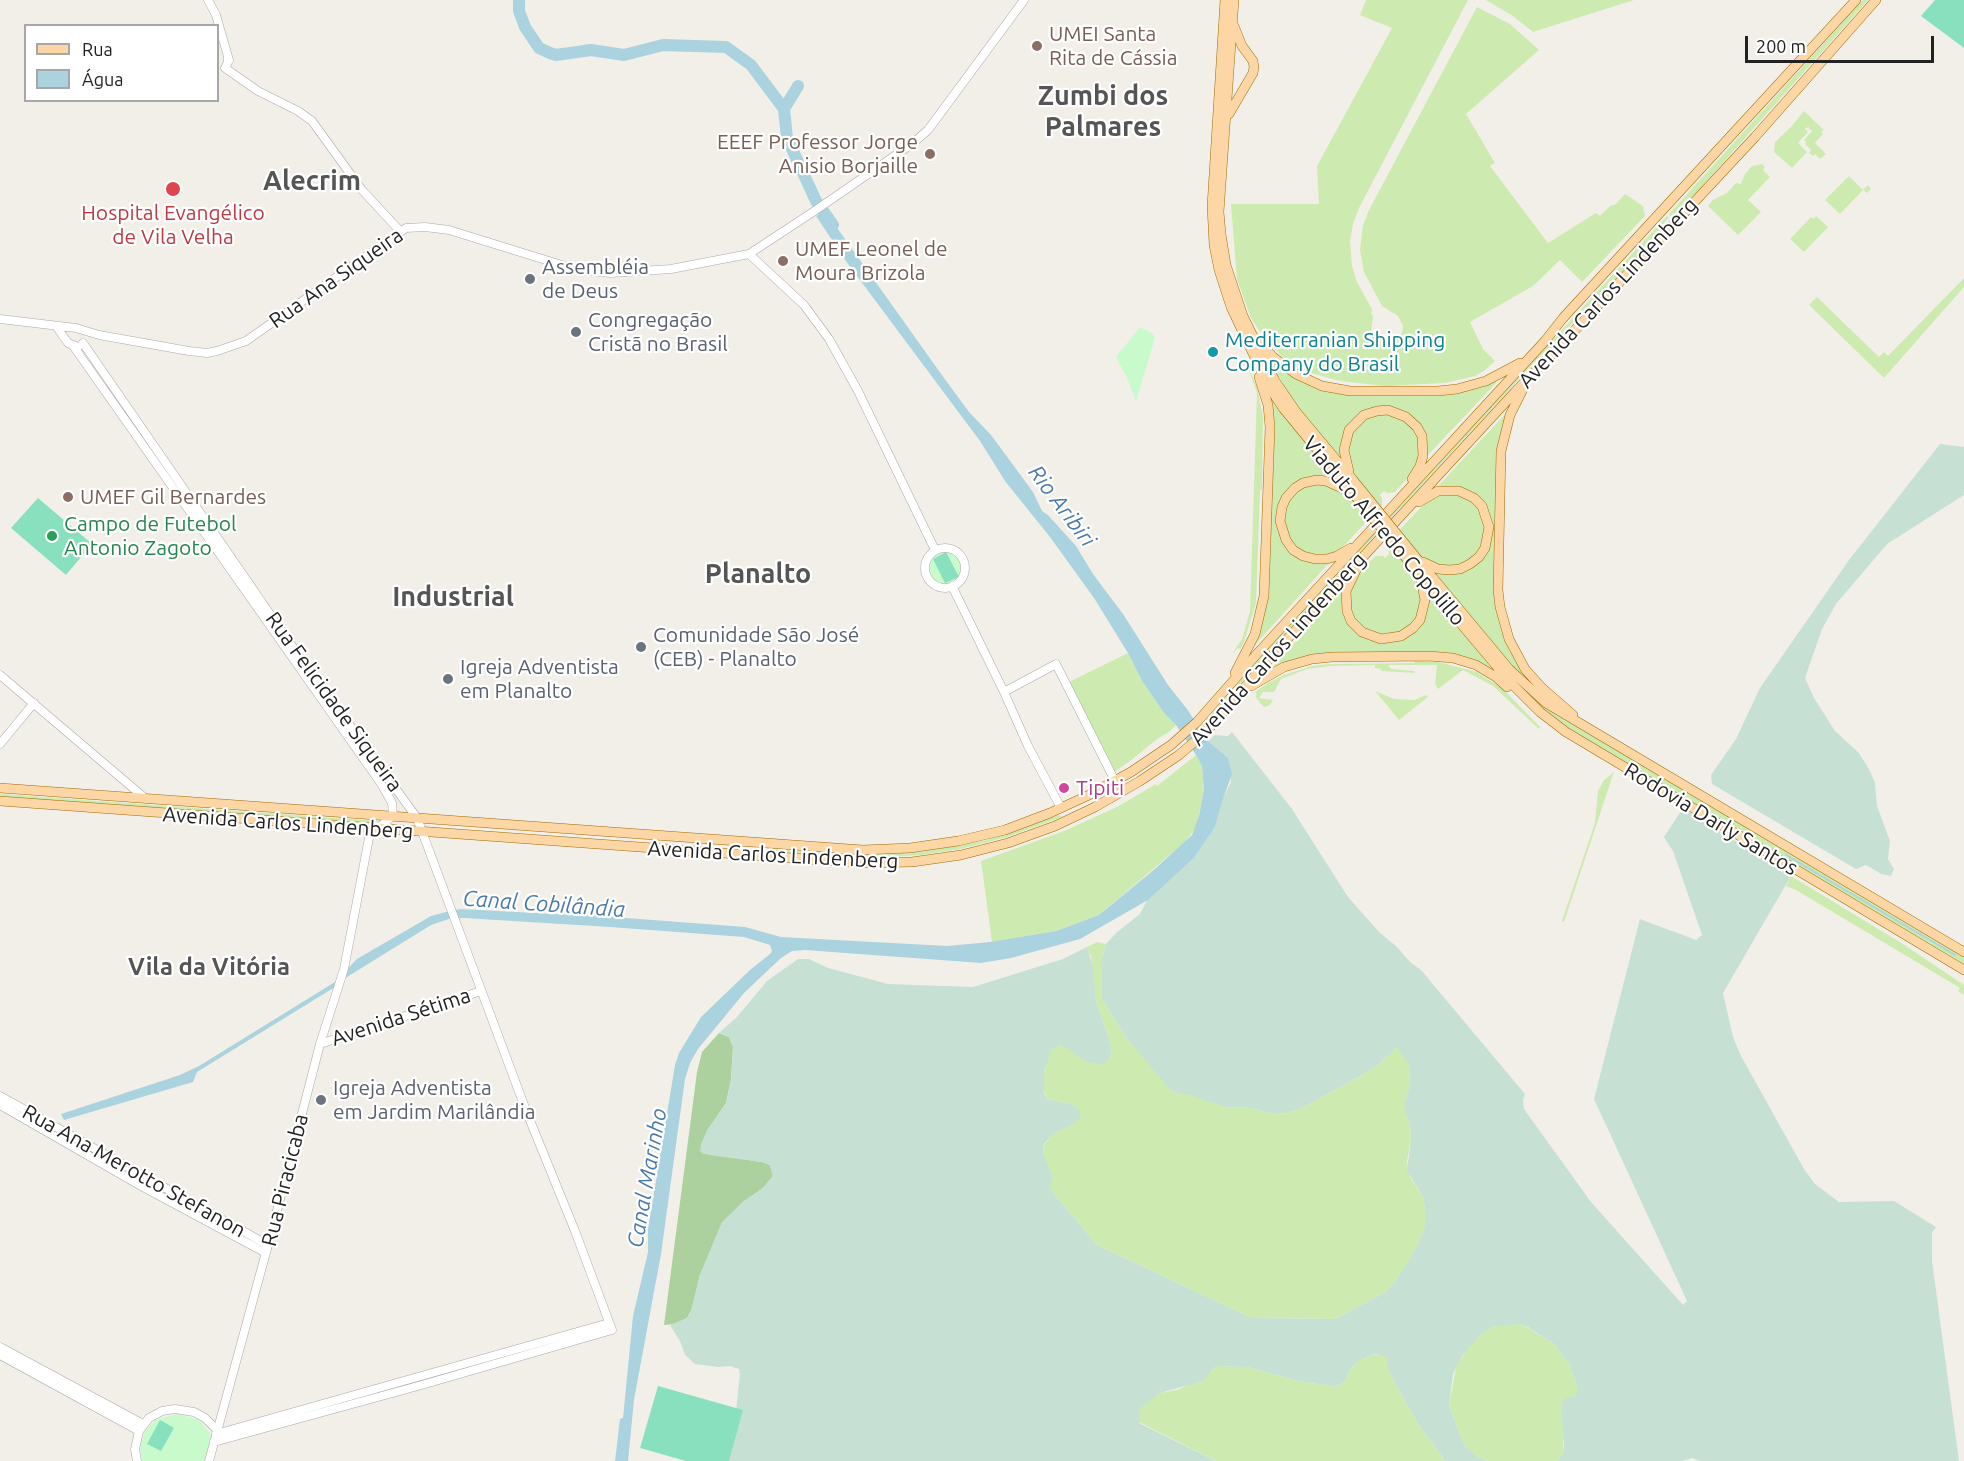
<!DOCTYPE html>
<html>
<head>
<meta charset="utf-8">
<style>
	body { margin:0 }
	#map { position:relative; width:1964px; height:1461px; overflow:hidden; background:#f2efe9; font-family:Ubuntu,sans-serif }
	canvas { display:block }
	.legend { position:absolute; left:24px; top:24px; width:195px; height:78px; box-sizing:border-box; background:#fff; border:2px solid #a7a7a7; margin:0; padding:8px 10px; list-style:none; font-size:18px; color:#222 }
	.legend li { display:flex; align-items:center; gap:12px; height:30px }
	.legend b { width:30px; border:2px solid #a7a7a7 }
	.scale { position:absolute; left:1745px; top:36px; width:189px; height:27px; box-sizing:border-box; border:3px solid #222; border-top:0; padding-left:8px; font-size:18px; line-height:21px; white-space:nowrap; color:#222; -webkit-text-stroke:4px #fff; paint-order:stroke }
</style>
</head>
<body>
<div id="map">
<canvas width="1964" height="1461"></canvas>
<ul class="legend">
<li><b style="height:8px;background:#fcd6a4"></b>Rua</li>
<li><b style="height:16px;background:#aad3df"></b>Água</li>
</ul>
<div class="scale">200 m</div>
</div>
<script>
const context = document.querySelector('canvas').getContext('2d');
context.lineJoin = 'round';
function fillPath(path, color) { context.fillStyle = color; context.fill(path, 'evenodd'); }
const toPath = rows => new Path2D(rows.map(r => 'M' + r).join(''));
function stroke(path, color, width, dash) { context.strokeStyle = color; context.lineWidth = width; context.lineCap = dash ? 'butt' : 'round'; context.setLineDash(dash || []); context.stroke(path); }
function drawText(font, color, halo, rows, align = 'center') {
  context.font = font + ' Ubuntu,sans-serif'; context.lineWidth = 4.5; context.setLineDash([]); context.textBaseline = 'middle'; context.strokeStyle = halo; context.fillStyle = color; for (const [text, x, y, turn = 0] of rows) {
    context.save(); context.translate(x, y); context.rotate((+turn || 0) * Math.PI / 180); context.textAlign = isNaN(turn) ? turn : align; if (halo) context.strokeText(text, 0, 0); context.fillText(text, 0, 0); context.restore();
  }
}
const grass = toPath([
	[1366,0,1468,0,1359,208,1353,224,1350,241,1352,266,1357,282,1373,311,1371,312,1373,317,1371,331,1377,340,1384,343,1395,341,1402,333,1403,326,1398,316,1382,306,1364,272,1360,250,1363,225,1369,210,1477,7,1510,24,1539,50,1466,114,1495,163,1490,166,1548,243,1596,213,1600,216,1610,206,1616,204,1625,194,1643,206,1645,216,1582,282,1560,260,1533,286,1470,322,1483,349,1495,361,1485,370,1475,376,1445,383,1385,386,1340,381,1311,373,1286,360,1266,341,1251,318,1237,279,1231,204,1319,204,1317,166,1392,28,1360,15],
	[1486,0,1634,0,1533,32,1513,16],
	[1863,0,1868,0,1664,229,1663,228,1672,218,1669,214],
	[1804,111,1824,130,1821,132,1823,134,1815,143,1826,154,1820,159,1815,154,1813,156,1809,153,1811,150,1805,144,1806,142,1804,140,1812,131,1808,127,1805,129,1808,132,1798,143,1807,152,1792,168,1774,152,1775,142,1791,127],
	[1762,164,1765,167,1763,170,1770,177,1748,200,1761,212,1738,235,1708,206,1713,200,1727,193,1736,183,1741,184,1745,174,1752,166],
	[1849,176,1863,190,1868,185,1871,189,1867,193,1863,190,1840,214,1825,200],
	[1667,216,1669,217,1660,228,1662,231,1531,366,1274,645,1202,729,1203,725,1200,727,1272,644],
	[1816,216,1828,227,1804,252,1790,239,1811,217,1814,219],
	[1964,278,1964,287,1884,378,1809,305,1817,297,1879,357,1884,352,1888,356],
	[1273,361,1287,373,1311,386,1347,395,1455,393,1496,381,1497,382,1428,455,1426,437,1405,412,1395,408,1388,413,1408,422,1418,436,1421,453,1412,473,1395,492,1387,493,1384,491,1380,495,1382,498,1382,505,1340,550,1329,555,1311,555,1296,548,1285,534,1280,535,1284,545,1329,563,1254,646,1266,606,1268,393,1287,420,1301,410,1285,387,1271,363],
	[1246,362,1257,387,1263,417,1262,490,1260,490,1256,603,1244,642,1240,649,1238,648,1232,654,1242,639,1250,611,1257,393],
	[1508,411,1501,432,1497,459,1495,589,1519,667,1531,683,1509,663,1474,646,1492,669,1477,662,1311,655,1292,660,1271,669,1341,591,1344,615,1352,617,1348,598,1354,579,1375,556,1383,556,1385,558,1389,554,1387,543,1424,504,1436,495,1472,492,1456,486,1438,486],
	[1128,653,1142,681,1164,713,1176,725,1169,732,1157,739,1130,761,1114,772,1069,682],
	[1415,661,1438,662,1477,672,1503,689,1540,727,1539,729,1493,686,1463,670,1438,689,1435,683,1437,665,1388,665,1391,669,1414,671,1415,673,1381,671,1381,669,1375,668,1375,665,1330,666,1307,669,1281,679,1274,692,1263,692,1259,698,1273,700,1270,705,1264,707,1261,704,1255,696,1257,695,1255,692,1268,683,1284,675,1311,666,1330,664,1414,663],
	[1375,691,1394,699,1415,700,1426,695,1428,697,1399,720],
	[1532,698,1559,716,1964,958,1964,965,1565,727,1546,713],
	[1196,755,1202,766,1204,789,1197,826,1185,842,1099,915,1056,931,992,942,981,861,1064,831,1117,807,1156,784,1157,786],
	[1614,772,1564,922,1562,921,1595,823,1598,791,1604,780],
	[0,794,378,821,375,824,0,797],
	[1059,815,1062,817,1007,837,960,849,921,855,862,858,773,852,773,849,862,855,921,852,987,840],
	[1791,876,1903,944,1964,985,1964,995,1958,991,1960,988,1796,890,1786,886],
	[1097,942,1106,944,1101,962,1102,999,1128,1040,1174,1092,1190,1094,1225,1107,1253,1108,1273,1114,1287,1113,1306,1106,1376,1067,1397,1047,1403,1053,1410,1066,1409,1089,1405,1102,1405,1113,1410,1124,1411,1138,1407,1162,1410,1177,1423,1197,1425,1208,1425,1225,1420,1240,1408,1263,1395,1282,1384,1293,1335,1319,1252,1318,1097,1245,1050,1189,1043,1154,1044,1145,1053,1134,1062,1129,1074,1105,1047,1099,1042,1085,1047,1059,1052,1049,1061,1045,1101,1065,1110,1059,1112,1048,1096,1001,1091,956,1088,950,1083,949],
	[1507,1324,1520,1324,1527,1327,1554,1344,1569,1364,1577,1385,1577,1395,1571,1397,1564,1424,1563,1454,1557,1461,1488,1461,1479,1457,1466,1447,1462,1440,1449,1405,1456,1367,1469,1345,1480,1335,1495,1326],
	[1382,1354,1388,1357,1392,1378,1420,1427,1446,1461,1216,1461,1139,1422,1138,1409,1152,1397,1160,1393,1177,1390,1209,1374,1216,1366,1248,1367,1298,1381,1336,1387,1345,1381,1350,1370,1355,1364,1370,1355]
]);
const forest = toPath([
	[719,1033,729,1037,733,1047,731,1080,726,1103,708,1130,701,1145,702,1153,762,1162,770,1165,773,1176,763,1188,743,1202,722,1223,700,1275,692,1309,687,1318,675,1324,664,1325,697,1072,702,1052]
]);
const wetland = toPath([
	[1940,444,1964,447,1964,495,1887,544,1836,604,1822,629,1805,678,1814,698,1835,731,1859,753,1870,771,1875,783,1877,806,1890,841,1888,859,1894,869,1891,876,1881,874,1866,865,1856,869,1712,784,1711,775,1736,739,1760,688,1849,560],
	[1232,732,1292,809,1348,897,1379,932,1397,947,1410,962,1421,970,1525,1094,1523,1100,1524,1109,1591,1202,1683,1305,1687,1301,1594,1099,1640,919,1696,940,1702,935,1673,851,1664,837,1683,808,1791,876,1723,993,1733,1037,1741,1056,1804,1169,1815,1184,1839,1202,1894,1201,1936,1227,1932,1233,1932,1261,1959,1461,1700,1461,1692,1458,1682,1461,1557,1461,1563,1454,1564,1445,1561,1403,1567,1398,1577,1395,1577,1385,1569,1364,1554,1344,1528,1327,1520,1324,1495,1326,1480,1335,1462,1356,1453,1374,1449,1405,1462,1440,1466,1447,1479,1457,1488,1461,1446,1461,1420,1427,1392,1378,1387,1364,1388,1357,1377,1354,1370,1355,1355,1364,1350,1370,1345,1381,1336,1387,1298,1381,1248,1367,1216,1366,1205,1379,1196,1383,1160,1393,1139,1409,1139,1423,1216,1461,725,1461,736,1411,740,1374,739,1369,730,1366,719,1367,695,1364,685,1355,680,1341,670,1325,687,1318,690,1314,700,1275,722,1222,743,1202,763,1188,773,1176,770,1165,762,1162,709,1155,702,1153,700,1151,701,1145,707,1130,726,1103,731,1080,733,1047,729,1037,719,1033,737,1017,767,981,798,959,809,959,828,968,888,984,973,987,1063,959,1083,949,1088,950,1093,967,1096,1001,1112,1048,1110,1059,1102,1065,1087,1062,1061,1045,1052,1049,1044,1071,1044,1093,1047,1099,1074,1105,1079,1110,1081,1118,1073,1124,1053,1134,1044,1144,1043,1154,1053,1177,1050,1189,1097,1245,1252,1318,1335,1319,1384,1293,1395,1282,1408,1262,1420,1240,1425,1225,1425,1208,1423,1197,1407,1171,1411,1138,1410,1124,1405,1113,1405,1102,1409,1089,1410,1066,1397,1047,1376,1067,1306,1106,1287,1113,1273,1114,1253,1108,1225,1107,1190,1095,1174,1092,1168,1087,1128,1040,1102,999,1101,962,1106,944,1116,933,1140,914,1147,900,1194,858,1215,827,1224,796,1231,782,1228,758,1208,741,1215,735,1228,736]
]);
const park = toPath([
	[1140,327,1153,334,1155,338,1136,401,1127,378,1116,357],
	'930 568a16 16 0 1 1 32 0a16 16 0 1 1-32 0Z',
	[178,1414,199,1420,209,1432,211,1436,205,1461,142,1461,140,1448,145,1430,158,1419]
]);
const pitch = toPath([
	[1935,0,1964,0,1964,48,1921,16],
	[38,498,92,544,66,575,11,528],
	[946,552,959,577,945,583,933,559],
	[658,1386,743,1410,729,1461,686,1461,640,1448],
	[160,1420,174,1428,161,1451,147,1444]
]);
const water = toPath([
	[825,211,944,378,969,412,991,435,1033,492,1042,511,1048,515,1076,546,1093,574,1123,614,1168,685,1187,709,1208,741,1228,758,1232,774,1224,796,1215,827,1194,858,1148,900,1080,939,1011,958,981,963,805,950,792,951,781,958,744,993,698,1049,690,1063,685,1079,661,1254,634,1400,628,1461,615,1461,620,1419,623,1418,633,1316,648,1252,648,1229,675,1065,679,1053,701,1017,750,970,770,954,772,951,770,945,744,937,610,927,464,918,449,919,431,925,347,977,335,987,197,1072,193,1082,64,1120,61,1114,180,1075,199,1066,335,982,357,959,431,916,446,912,460,909,613,917,745,927,781,937,947,946,990,942,1056,931,1099,915,1156,868,1192,835,1199,816,1204,789,1202,766,1196,755,1176,725,1164,713,1142,681,1128,653,1094,598,1050,537,1005,481,980,441,848,264,816,216]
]);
const stream = toPath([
	[1786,855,1955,955]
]);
const river = toPath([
	[519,0,519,11,525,27,539,48,550,53,556,55,591,50,624,55,663,45,726,47,751,65,784,109],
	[798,86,784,109,787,138,816,201,833,225]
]);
const minor = toPath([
	[208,0,216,15,229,60],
	[228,57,228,62,225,68,235,75,258,91,298,111,312,121,362,190,400,231],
	[749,254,804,305,829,339,858,391,935,550],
	[0,319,76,328,99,335,189,351,207,353,217,351,246,341,406,228,425,227,449,230,578,270,611,273,671,269,749,254,813,212,912,144,928,130,1024,0],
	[56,326,68,343,78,347],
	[83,343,290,643,417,818,527,1113,575,1231,612,1330,418,1386,214,1442],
	[74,347,382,785,392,803,393,816,373,832,369,838,344,969,320,1044,268,1245,209,1461],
	'925 568a20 20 0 1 1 40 0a20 20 0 1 1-40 0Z',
	[952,586,1004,692,1028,746,1061,808],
	[0,675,146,799],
	[1004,692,1056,664,1115,781],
	[0,744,34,703],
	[320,1044,481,991],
	[0,1096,268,1245],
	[0,1105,143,1187,266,1253],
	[0,1347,143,1424],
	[0,1355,139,1431],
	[216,1434,609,1323],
	[137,1461,135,1449,139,1431,149,1418,162,1411,175,1409,194,1412,205,1418,217,1430]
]);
const major = toPath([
	[1225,0,1212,206,1214,245,1219,270,1231,307,1268,385,1283,408,1356,497],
	[1234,0,1219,212,1221,234,1226,265,1243,316,1275,381,1297,413,1353,480],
	[1229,114,1253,73,1254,67,1253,61,1242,46,1234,26],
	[1259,341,1273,357,1296,374,1322,386,1350,391,1438,391,1457,389,1486,381,1520,363],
	[1524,387,1510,415,1501,451,1498,590,1500,607,1509,639,1525,669,1542,688,1573,715],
	[1349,472,1344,450,1349,430,1364,415,1377,411,1388,410,1406,417,1417,427,1422,436,1423,456,1420,466,1412,479],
	[1348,491,1326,481,1317,480,1303,483,1295,488,1286,498,1282,507,1280,521,1286,540,1293,550,1303,556,1315,559,1327,559,1337,556,1351,548],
	[1419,502,1438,491,1459,491,1474,498,1482,506,1489,527,1485,548,1479,557,1470,564,1460,569,1449,570,1438,569,1423,562],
	[1418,560,1509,669,1546,703,1964,952],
	[1357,568,1346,591,1347,611,1351,621,1362,632,1381,639,1401,636,1413,628,1420,620,1425,600,1421,579],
	[1415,569,1510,682,1540,712,1566,732,1964,970],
	[1235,673,1255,634,1264,596,1270,427,1268,405,1259,377],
	[1251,686,1284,667,1312,659,1332,657,1429,656,1453,658,1476,665,1496,677,1507,687],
	[0,788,863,850,910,848,958,841,1005,830,1050,813,1089,795,1131,772,1171,745,1197,722,1256,655,1545,341,1563,318,1856,0],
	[0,801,862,863,912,862,961,855,1008,843,1055,826,1095,807,1140,781,1179,755,1207,731,1278,649,1515,392,1575,330,1755,137,1876,0]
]);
const majorBridge = toPath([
	[1353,480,1418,560],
	[1356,497,1415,569]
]);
const markers = [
	[1037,46,6,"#8d6e63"],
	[930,154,6,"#8d6e63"],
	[173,189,8,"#e0444e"],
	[783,261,6,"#8d6e63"],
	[530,279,6,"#6b7280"],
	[576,332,6,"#6b7280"],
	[1213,352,6,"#0f9aa8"],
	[68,497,6,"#8d6e63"],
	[52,536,6,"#2e9e5b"],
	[641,647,6,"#6b7280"],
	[448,679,6,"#6b7280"],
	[1064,788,6,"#d1479c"],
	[321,1100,6,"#6b7280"]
];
const educationNames = [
	["UMEI Santa",1049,34],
	["Rita de Cássia",1049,58],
	["EEEF Professor Jorge",918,142,"right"],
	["Anisio Borjaille",918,166,"right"],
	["UMEF Leonel de",795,249],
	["Moura Brizola",795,273],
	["UMEF Gil Bernardes",80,497]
];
const healthNames = [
	["Hospital Evangélico",173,213],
	["de Vila Velha",173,237]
];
const worshipNames = [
	["Assembléia",542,267],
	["de Deus",542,291],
	["Congregação",588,320],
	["Cristã no Brasil",588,344],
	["Comunidade São José",653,635],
	["(CEB) - Planalto",653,659],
	["Igreja Adventista",460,667],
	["em Planalto",460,691],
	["Igreja Adventista",333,1088],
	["em Jardim Marilândia",333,1112]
];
const streetNames = [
	["Rua Ana Siqueira",336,278,-35],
	["Avenida Carlos Lindenberg",1608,293,-47],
	["Viaduto Alfredo Copolillo",1384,531,50],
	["Avenida Carlos Lindenberg",1278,649,-48],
	["Rua Felicidade Siqueira",334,702,54],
	["Rodovia Darly Santos",1711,819,31],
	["Avenida Carlos Lindenberg",288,823,4],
	["Avenida Carlos Lindenberg",773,855,3],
	["Avenida Sétima",401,1017,-18],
	["Rua Ana Merotto Stefanon",134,1171,29],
	["Rua Piracicaba",285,1180,-76]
];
const cultureNames = [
	["Mediterranian Shipping",1225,340],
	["Company do Brasil",1225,364]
];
const leisureNames = [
	["Campo de Futebol",64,524],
	["Antonio Zagoto",64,548]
];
const hotelNames = [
	["Tipiti",1076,788]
];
const waterNames = [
	["Rio Aribiri",1062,506,53],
	["Canal Cobilândia",544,904,4],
	["Canal Marinho",647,1178,-80]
];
const quarterNames = [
	["Vila da Vitória",209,967]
];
const districtNames = [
	["Zumbi dos",1103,96],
	["Palmares",1103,127],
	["Alecrim",312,181],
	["Planalto",758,574],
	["Industrial",453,597]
];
fillPath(grass, '#cdebb0');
fillPath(forest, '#add19e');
fillPath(wetland, '#c6e0d4');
fillPath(park, '#c8facc');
fillPath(pitch, '#88e0be');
fillPath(water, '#aad3df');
stroke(stream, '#aad3df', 2);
stroke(river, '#aad3df', 12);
stroke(minor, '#a9a9a9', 9);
stroke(major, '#a06b00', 10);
stroke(minor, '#fff', 8);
stroke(major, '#fcd6a4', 9);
stroke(majorBridge, '#a06b00', 10, []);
stroke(majorBridge, '#fcd6a4', 9);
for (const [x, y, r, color] of markers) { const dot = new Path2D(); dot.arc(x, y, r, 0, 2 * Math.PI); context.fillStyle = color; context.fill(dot); stroke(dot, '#fff', 2); }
drawText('21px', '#785e54', '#fff', educationNames, 'left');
drawText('21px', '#be3a42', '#fff', healthNames);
drawText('21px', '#5b616d', '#fff', worshipNames, 'left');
drawText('21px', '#222', '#fff', streetNames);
drawText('21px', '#0d838f', '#fff', cultureNames, 'left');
drawText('21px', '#27864d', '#fff', leisureNames, 'left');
drawText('21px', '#b23c85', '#fff', hotelNames, 'left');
drawText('italic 22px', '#4a7aab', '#fff', waterNames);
drawText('bold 24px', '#555', '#fff', quarterNames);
drawText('bold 27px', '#555', '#fff', districtNames);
</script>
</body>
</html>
